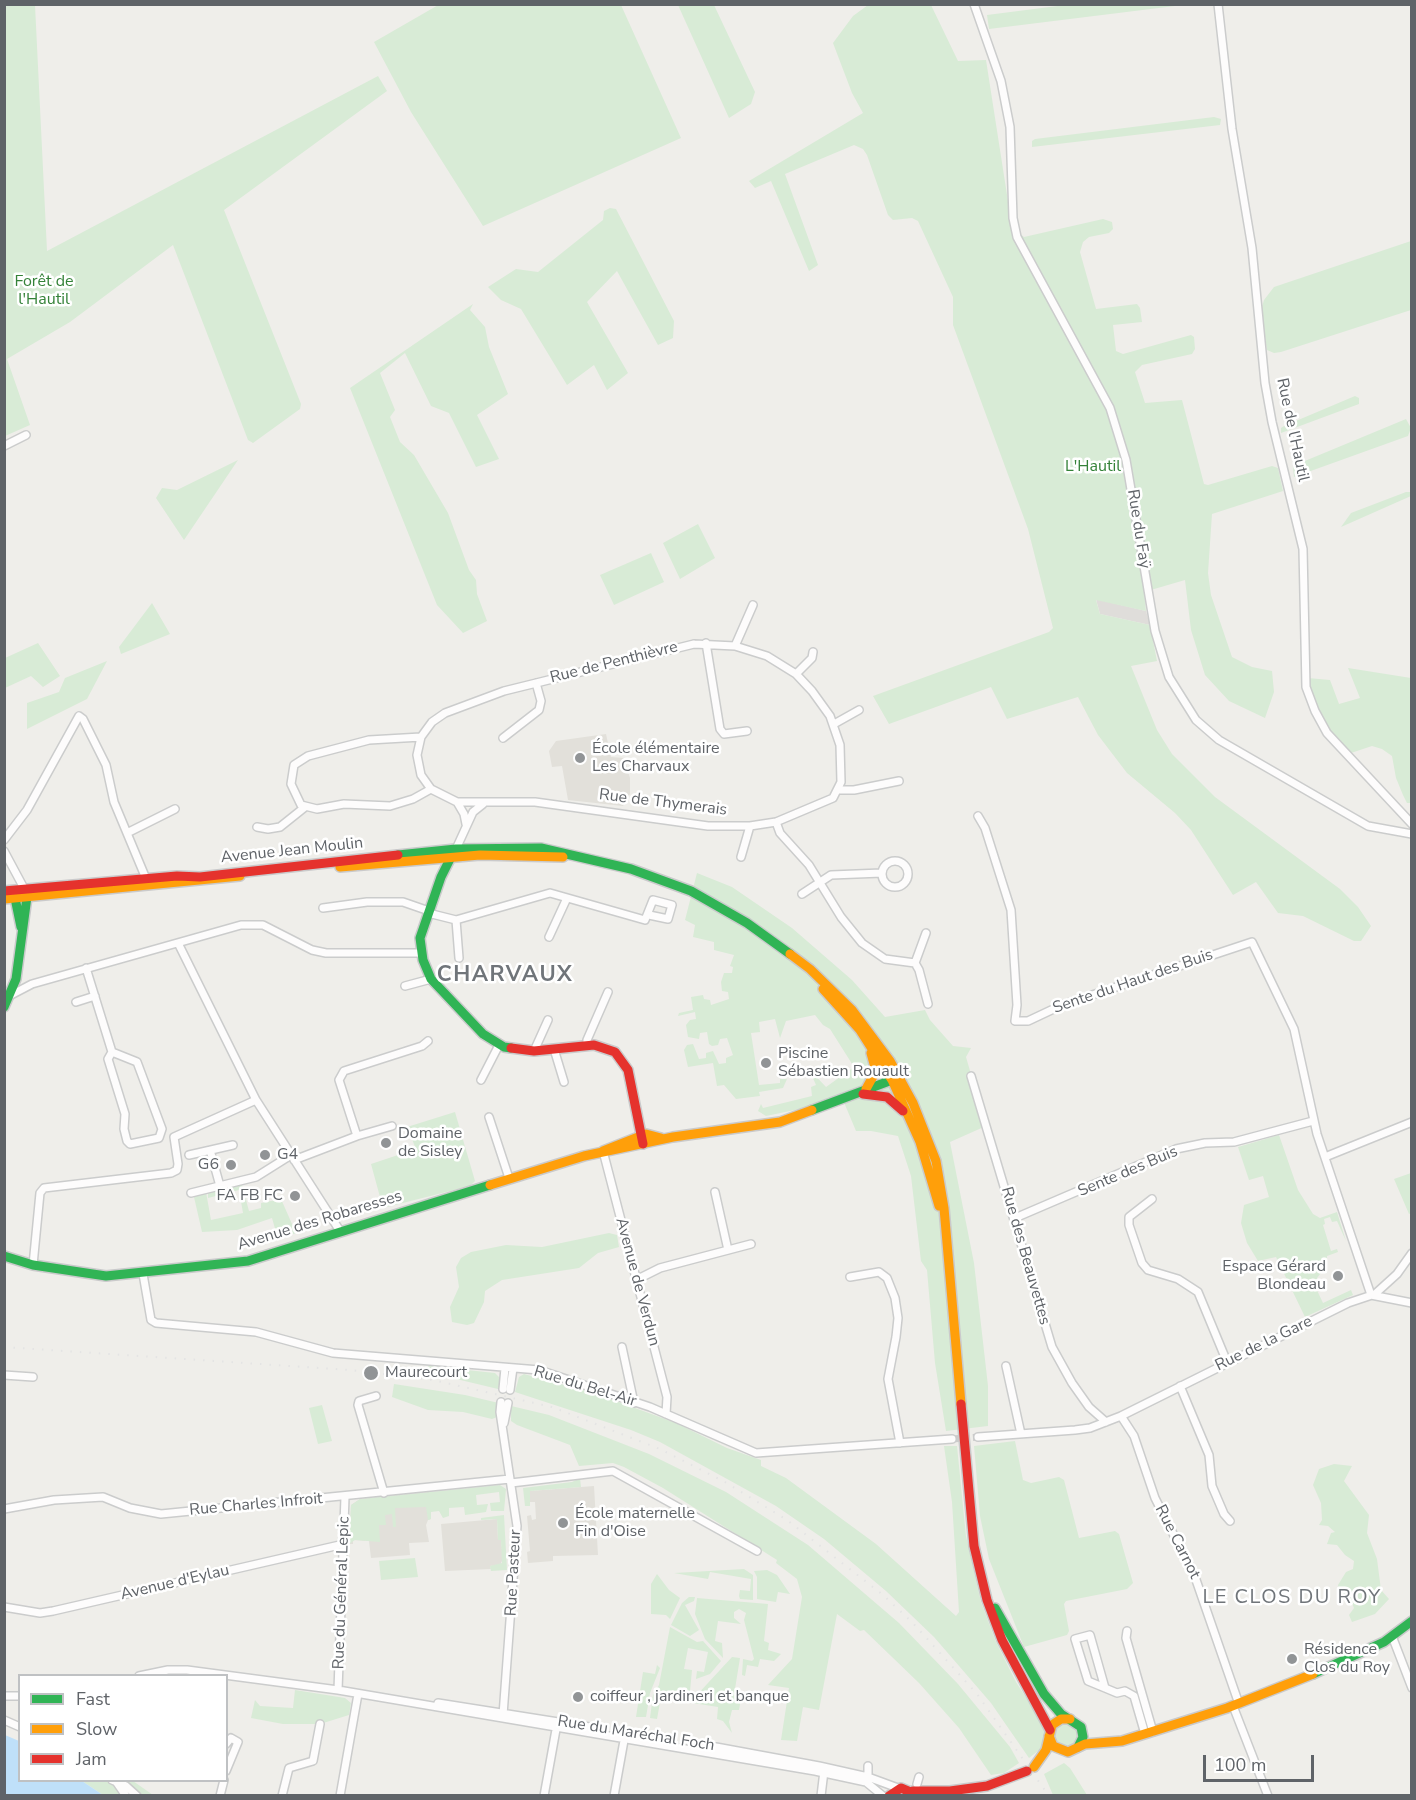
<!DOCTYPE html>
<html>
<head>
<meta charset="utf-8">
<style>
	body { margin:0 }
	#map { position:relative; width:1416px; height:1800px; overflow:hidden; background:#efeeea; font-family:"Nunito Sans",sans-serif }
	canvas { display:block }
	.frame { position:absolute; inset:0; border:6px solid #5f6368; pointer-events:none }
	.legend { position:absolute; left:18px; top:1674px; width:210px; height:108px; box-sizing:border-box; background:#fff; border:2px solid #bfc1c3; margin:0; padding:8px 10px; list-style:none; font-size:18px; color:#5f6368 }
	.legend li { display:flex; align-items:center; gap:12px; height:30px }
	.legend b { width:30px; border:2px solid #bfc1c3 }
	.scale { position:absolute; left:1203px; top:1755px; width:111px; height:27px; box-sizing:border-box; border:3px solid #5f6368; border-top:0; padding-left:8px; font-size:18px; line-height:21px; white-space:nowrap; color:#5f6368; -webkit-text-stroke:4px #fff; paint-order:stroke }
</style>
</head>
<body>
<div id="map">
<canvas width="1416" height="1800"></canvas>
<div class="frame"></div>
<ul class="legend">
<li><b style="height:8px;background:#30b455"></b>Fast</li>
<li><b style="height:8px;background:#ff9f0a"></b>Slow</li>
<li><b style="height:8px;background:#e5322d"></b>Jam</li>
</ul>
<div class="scale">100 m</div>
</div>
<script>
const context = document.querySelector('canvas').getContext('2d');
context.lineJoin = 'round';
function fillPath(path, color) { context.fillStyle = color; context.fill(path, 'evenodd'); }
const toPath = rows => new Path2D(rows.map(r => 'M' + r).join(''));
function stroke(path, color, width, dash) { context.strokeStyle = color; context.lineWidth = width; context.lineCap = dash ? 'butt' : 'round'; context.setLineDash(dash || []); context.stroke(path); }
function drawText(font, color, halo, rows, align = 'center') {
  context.font = font + ' "Nunito Sans",sans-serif'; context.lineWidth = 5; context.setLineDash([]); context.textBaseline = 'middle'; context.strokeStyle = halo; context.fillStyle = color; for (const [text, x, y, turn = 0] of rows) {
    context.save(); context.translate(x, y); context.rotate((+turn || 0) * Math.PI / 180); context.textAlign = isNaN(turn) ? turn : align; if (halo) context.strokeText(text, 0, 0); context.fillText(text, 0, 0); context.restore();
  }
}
const industrial = toPath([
	[1096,599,1146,611,1150,625,1100,614]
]);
const education = toPath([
	[606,734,611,757,624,758,630,778,630,794,623,806,568,800,562,766,552,767,549,751,556,741],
	[594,1486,598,1555,553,1556,553,1561,528,1563,527,1552,530,1551,527,1516,531,1515,532,1520,536,1519,535,1502,530,1502,530,1491],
	[429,1492,431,1519,428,1520,426,1525,429,1542,409,1543,410,1555,371,1558,369,1541,353,1540,353,1544,349,1544,351,1505,360,1499],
	[497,1519,498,1540,501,1540,503,1559,500,1565,490,1566,491,1569,445,1571,441,1524]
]);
const green = toPath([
	[5,4,35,5,47,251,378,76,387,91,224,210,301,404,300,409,253,443,248,440,173,245,70,322,7,359,30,425,5,436],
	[440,4,621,5,681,138,483,226,411,112,374,42],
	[1073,4,1183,4,1183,5,989,29,987,15],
	[678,5,714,5,755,92,751,104,729,118],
	[868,5,931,5,958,61,986,60,1012,227,1024,237,1103,219,1112,222,1113,229,1109,233,1089,237,1083,242,1080,252,1096,309,1137,304,1140,308,1142,322,1113,325,1116,351,1123,354,1191,335,1194,337,1195,349,1192,354,1142,365,1135,372,1145,403,1182,400,1204,484,1208,485,1272,466,1278,468,1283,491,1212,514,1208,573,1211,595,1232,657,1252,667,1272,671,1274,692,1265,718,1229,701,1205,675,1191,630,1185,580,1144,592,1146,611,1096,600,1100,614,1150,625,1157,661,1131,666,1157,730,1172,754,1215,797,1340,889,1358,907,1371,926,1361,941,1354,941,1303,916,1278,913,1256,882,1233,895,1191,830,1175,813,1127,773,1098,735,1078,697,1007,719,991,687,889,724,873,696,1049,632,1053,628,1028,529,953,325,953,297,918,221,912,218,893,220,888,215,867,155,863,149,854,145,785,174,818,265,809,271,771,181,755,188,749,181,863,113,852,93,833,43,853,16],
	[1214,117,1221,119,1220,125,1032,147,1032,141,1035,139],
	[610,208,616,209,674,321,673,338,658,345,617,271,587,302,628,373,607,390,594,365,567,385,521,309,501,300,488,287,516,269,538,272,603,220,604,211],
	[1411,241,1411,310,1281,352,1274,353,1267,350,1261,310,1264,300,1274,287],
	[473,304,470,310,485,327,489,347,508,394,477,415,499,459,476,467,449,413,431,406,405,353,380,373,395,410,390,417,400,442,414,455,448,513,469,570,476,580,477,594,487,621,463,633,437,605,350,388],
	[1355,396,1359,398,1359,404,1281,433,1281,428,1284,426],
	[1406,419,1411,428,1408,436,1294,477,1293,467,1300,463],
	[238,460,184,540,156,498,162,488,177,490],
	[1406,492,1411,492,1411,496,1341,527,1351,513],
	[698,524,715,558,680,579,663,543],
	[651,553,664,582,614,605,600,575],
	[152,603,170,634,121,654,119,647],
	[38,643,60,676,43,687,31,676,5,688,5,658],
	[107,661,87,699,27,729,27,703,59,692,65,678],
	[1348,668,1411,678,1411,803,1407,803,1403,795,1396,778,1392,756,1382,749,1372,746,1348,754,1312,705,1308,678,1330,680,1339,704,1360,698],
	[697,873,732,887,792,928,852,980,885,1017,925,1010,930,1020,953,1046,971,1048,966,1057,986,1126,950,1142,974,1263,988,1386,988,1426,946,1431,935,1363,927,1270,921,1261,911,1176,898,1136,871,1131,856,1131,843,1100,766,1116,758,1111,761,1104,763,1108,812,1096,811,1087,816,1085,809,1069,826,1087,854,1067,830,1029,823,1025,815,1015,786,1021,780,1038,775,1019,759,1022,760,1032,751,1033,759,1085,780,1083,780,1079,787,1079,783,1088,759,1092,760,1096,736,1099,724,1085,717,1086,713,1063,688,1067,684,1050,687,1045,693,1044,699,1059,706,1058,706,1053,713,1051,719,1064,726,1063,726,1058,733,1055,727,1038,720,1039,718,1045,712,1046,709,1044,707,1032,700,1033,699,1039,688,1037,686,1025,690,1020,696,1019,695,1012,678,1016,679,1013,693,1010,691,997,703,995,704,999,710,1000,711,1005,729,999,728,992,722,991,721,982,724,973,732,973,733,967,730,966,734,955,714,950,714,942,693,937,695,925,685,920],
	[455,1112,475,1181,470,1186,383,1208,371,1164,416,1149,407,1127],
	[1279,1135,1298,1190,1313,1214,1320,1218,1337,1212,1346,1241,1337,1221,1332,1222,1330,1217,1324,1219,1325,1224,1323,1225,1331,1251,1337,1249,1338,1252,1327,1256,1327,1265,1317,1278,1320,1283,1315,1286,1323,1303,1351,1290,1353,1295,1305,1317,1276,1257,1258,1261,1247,1243,1241,1223,1244,1205,1269,1197,1263,1176,1249,1180,1238,1147],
	[1411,1173,1411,1213,1409,1214,1394,1179],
	[242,1185,249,1211,261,1208,261,1203,281,1199,296,1233,278,1239,272,1218,237,1230,202,1232,194,1197,206,1192,211,1220,243,1213,239,1190,208,1198,208,1192],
	[609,1233,617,1235,619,1247,598,1253,579,1268,502,1280,485,1291,484,1302,474,1323,467,1325,452,1322,450,1307,459,1287,456,1267,461,1258,471,1252,506,1245,542,1247],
	[429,1366,495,1373,500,1378,500,1384,498,1389,423,1371],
	[524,1374,594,1393,676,1423,727,1448,761,1460,761,1466,786,1478,876,1544,956,1616,959,1612,952,1502,944,1446,957,1446,966,1536,981,1602,996,1642,1016,1682,1043,1724,1045,1732,1042,1748,1029,1758,991,1703,934,1637,886,1591,824,1539,776,1506,660,1442,631,1430,515,1392,519,1377],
	[394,1384,465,1395,549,1415,649,1454,726,1492,808,1545,899,1623,958,1684,1010,1747,1019,1763,1004,1773,991,1775,959,1728,919,1683,864,1630,860,1631,837,1614,819,1710,803,1707,797,1741,781,1740,789,1688,768,1685,792,1659,802,1597,797,1579,776,1563,777,1560,663,1488,624,1467,613,1463,579,1466,570,1445,517,1425,511,1421,511,1409,496,1406,497,1417,492,1419,463,1412,428,1410,392,1397],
	[322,1405,332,1441,318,1444,309,1408],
	[1015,1441,1023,1480,1031,1483,1059,1477,1064,1480,1079,1538,1115,1531,1119,1534,1133,1583,1127,1589,1066,1601,1064,1604,1069,1631,1067,1635,1024,1647,989,1559,980,1516,974,1446],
	[1334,1464,1352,1466,1344,1481,1369,1515,1367,1533,1377,1559,1381,1590,1389,1599,1375,1614,1352,1622,1349,1615,1354,1608,1352,1603,1340,1596,1338,1585,1346,1572,1353,1569,1354,1561,1345,1555,1337,1545,1327,1544,1331,1533,1335,1532,1328,1526,1319,1525,1322,1520,1321,1503,1313,1485,1319,1469],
	[580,1478,581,1487,530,1491,530,1506,525,1506,523,1488,572,1482],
	[500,1485,506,1489,504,1511,491,1511,490,1503,500,1502,499,1492,476,1495,477,1505,488,1504,486,1512,465,1515,464,1507,449,1508,449,1516,443,1518,439,1511,431,1512,431,1519,428,1520,426,1507,395,1508,396,1527,393,1527,392,1514,385,1515,386,1525,379,1525,380,1542,355,1540,349,1544,351,1505,360,1499],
	[504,1515,507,1570,491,1571,490,1566,502,1563,501,1540,498,1540,497,1519,481,1520,481,1518],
	[415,1558,418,1577,381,1580,379,1561],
	[744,1569,753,1575,753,1600,740,1599,739,1596,740,1590,750,1591,751,1579,710,1572,708,1579,674,1573],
	[767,1570,777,1575,790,1594,778,1592,776,1602,757,1599,757,1577,754,1571],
	[657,1574,669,1590,680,1598,670,1619,666,1615,651,1614,651,1584],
	[689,1597,695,1597,694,1601,685,1605,699,1630,690,1636,671,1625,682,1603],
	[697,1598,768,1604,764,1641,769,1643,768,1650,781,1654,774,1661,760,1659,758,1667,747,1665,745,1676,742,1675,743,1659,752,1661,754,1659,744,1620,746,1613,739,1609,734,1612,734,1618,741,1624,718,1621,715,1641,722,1643,723,1658,705,1639,695,1614],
	[670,1627,697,1642,703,1641,721,1661,710,1674,696,1679,697,1671,704,1672,708,1652,688,1648,684,1669,692,1670,689,1702,661,1697,657,1719,650,1718,653,1695,659,1685],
	[732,1657,740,1658,734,1695,741,1699,739,1710,732,1710,729,1722,732,1733,723,1721,717,1719,718,1707,693,1703,695,1697],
	[657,1665,660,1668,650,1693,646,1717,636,1717,643,1672,655,1674],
	[295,1690,345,1698,351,1703,349,1715,320,1724,283,1724,251,1718,255,1700,260,1706,293,1708],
	'1055 1735a11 11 0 1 1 22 0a11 11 0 1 1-22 0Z',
	[1064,1763,1070,1768,1087,1795,1053,1795,1044,1774],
	[82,1781,133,1781,153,1795,103,1795]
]);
const water = toPath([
	[5,1735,19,1741,20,1780,82,1781,103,1795,5,1795]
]);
const streetTunnel = toPath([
	[952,1439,978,1437]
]);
const street = toPath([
	[974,4,1001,81,1010,127,1013,218,1017,237,1110,408,1126,460,1155,631,1169,677,1196,720,1219,740,1368,826,1412,834],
	[1218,4,1232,129,1252,248,1265,383,1272,422,1303,549,1306,687,1315,711,1327,733,1412,824],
	[4,446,26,435],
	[706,643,720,729,724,734,747,731],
	[694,644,735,646,767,656,796,674,812,691,830,716,840,745,841,782,833,798,776,822,750,826,708,826,535,802,457,802,431,789,421,775,417,755,421,737,432,722,445,713,504,691,694,644],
	[735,646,753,605],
	[796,674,812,658,813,652],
	[834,724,859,710],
	[421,737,369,740,308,756,294,765,291,784,301,805,317,809,344,804,390,806,413,799,431,789],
	[503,738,539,710,541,701,536,683],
	[839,790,854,790,899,781],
	[457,802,464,814,466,824],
	[978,816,985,828,1011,910,1017,1005,1015,1021,1028,1021,1062,1005,1252,942,1294,1029,1317,1134,1371,1295],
	[776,822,780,833,809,865,841,917,862,943,885,959,915,963],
	[257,827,268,829,280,827,305,807],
	[127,833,175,809],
	[4,840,27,810,79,716,83,719,106,765,114,802,147,881],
	[456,849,473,812,483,804],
	[4,851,26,892],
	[741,857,750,826],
	'882 874a13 13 0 1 1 26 0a13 13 0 1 1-26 0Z',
	[802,894,831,875,882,873],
	[323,908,367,902,403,902,429,911],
	[428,913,456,920,550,893,645,920,653,900,672,905,668,919,649,915],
	[456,920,459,958],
	[926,933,915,963,919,970,928,1004],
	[549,937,567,898],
	[178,943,256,1100,340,1231],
	[86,968,112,1052,137,1062,162,1129,159,1138,130,1144,127,1141,124,1129,125,1114,108,1059,112,1052],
	[405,986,431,979],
	[11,995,32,984,241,925,263,925,312,950,326,953,420,953],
	[76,1002,95,996],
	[587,1046,587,1040,608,992],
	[554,1049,564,1082],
	[534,1051,548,1020],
	[971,1076,1052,1347,1072,1383,1089,1407,1106,1422],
	[481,1080,499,1045],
	[489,1117,509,1178],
	[392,1126,357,1136,339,1080,344,1071,422,1046,428,1041],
	[210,1150,220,1186],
	[603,1151,667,1397,666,1414],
	[189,1155,233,1145],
	[1325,1157,1412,1122],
	[294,1160,357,1136],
	[715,1192,728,1250],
	[191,1193,256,1177,291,1155],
	[1152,1199,1129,1217,1129,1225,1142,1263,1148,1270,1178,1279,1198,1292,1227,1362],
	[1015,1218,1176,1149,1205,1143,1234,1142,1313,1121],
	[33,1265,40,1193,44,1188,171,1173,177,1170,178,1164,174,1137,256,1100],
	[143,1274,151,1320,156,1323,256,1332,333,1353,539,1370,650,1407,756,1453,952,1439],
	[850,1277,879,1272,887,1278,895,1298,898,1318,896,1337,888,1379,900,1443],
	[636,1280,660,1268,751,1244],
	[1371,1295,1412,1303],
	[622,1347,634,1403],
	[1006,1366,1021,1434],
	[4,1375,33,1377],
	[1180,1386,1209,1455,1212,1486,1224,1514,1230,1521],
	[503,1389,505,1368],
	[510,1390,513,1368],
	[376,1396,359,1401,358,1405,384,1493],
	[501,1402,500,1412,517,1526,503,1715],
	[1121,1416,1134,1436,1155,1498,1195,1577,1239,1704],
	[504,1423,508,1403],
	[978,1437,1075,1430,1090,1428,1121,1416,1348,1303,1375,1294,1397,1274,1412,1253],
	[511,1483,613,1471,757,1551],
	[4,1509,54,1500,103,1497,130,1508,161,1514,510,1479],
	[4,1607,40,1613,53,1611,344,1544],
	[1127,1631,1126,1638,1153,1732],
	[1392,1636,1412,1688],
	[139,1676,168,1670,187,1670,338,1690,815,1771,866,1782,883,1796],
	[1105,1688,1090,1635,1075,1639,1088,1681,1105,1688,1117,1693,1125,1691,1134,1696,1145,1734],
	[338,1690,345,1497],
	[4,1696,20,1696],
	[438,1703,596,1728],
	[1233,1706,1268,1796],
	[4,1720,20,1727],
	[226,1744,231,1738,238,1742,226,1771],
	[716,1747,819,1766,868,1777,898,1788],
	[868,1777,868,1766],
	[112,1780,126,1786,137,1796],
	[117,1783,126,1796],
	[917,1784,919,1777],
	[220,1796,224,1780],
	[282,1796,289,1768,313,1761,320,1724],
	[340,1796,358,1694],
	[544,1796,557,1724],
	[614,1796,625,1735],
	[821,1796,824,1771]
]);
const fast = toPath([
	[453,853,441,877,420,938,423,960,431,979,483,1034,504,1047,511,1048],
	[398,855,456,849,541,848,631,869,691,891,747,923,790,954],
	[15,898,21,927],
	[4,1007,16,979,27,897],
	[812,1110,892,1080,897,1080,901,1086],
	[4,1256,33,1265,106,1276,248,1261,490,1185],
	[995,1608,1044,1694,1061,1714,1081,1727,1083,1737,1078,1747],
	[1313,1674,1384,1642,1412,1621]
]);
const slow = toPath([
	[340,867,480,855,563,857],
	[4,899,240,876],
	[790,954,810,969,852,1010,890,1061,913,1103,936,1161,944,1208,961,1404],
	[823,989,860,1030,892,1080,920,1142,939,1206],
	[866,1089,876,1071,871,1053],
	[603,1151,646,1134,661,1138],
	[490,1185,584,1156,673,1137,780,1122,812,1110],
	[1049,1736,1053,1746,1068,1752,1085,1744,1122,1741,1227,1708,1313,1674],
	[1034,1767,1046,1750,1052,1725,1061,1719,1070,1719]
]);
const jam = toPath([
	[4,891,177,876,200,877,398,855],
	[511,1048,534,1051,594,1045,615,1052,628,1070,643,1144],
	[863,1094,887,1097,903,1111],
	[961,1404,974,1546,987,1600,1002,1640,1050,1730],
	[913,1791,950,1791,987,1786,1027,1771],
	[889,1796,901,1788,915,1794]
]);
const rail = toPath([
	[4,1347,350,1370,433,1380,552,1407,660,1449,725,1482,787,1520,883,1595,912,1622,977,1694,1049,1796]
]);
const markers = [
	[580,758,6,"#919496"],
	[766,1063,6,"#919496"],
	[386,1143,6,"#919496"],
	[265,1155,6,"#919496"],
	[231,1165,6,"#919496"],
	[295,1196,6,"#919496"],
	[1338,1276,6,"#919496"],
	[371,1373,8,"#919496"],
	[563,1523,6,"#919496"],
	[1292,1659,6,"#919496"],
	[578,1697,6,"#919496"]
];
const parkNames = [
	["Forêt de",44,282],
	["l'Hautil",44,300],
	["L'Hautil",1093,467]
];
const streetNames = [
	["Rue de l'Hautil",1292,430,78],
	["Rue du Faÿ",1138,529,81],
	["Rue de Penthièvre",614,663,-14],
	["Rue de Thymerais",663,803,7],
	["Avenue Jean Moulin",292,851,-6],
	["Sente du Haut des Buis",1133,982,-19],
	["Sente des Buis",1128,1172,-23],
	["Avenue des Robaresses",320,1221,-17],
	["Rue des Beauvettes",1025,1256,74],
	["Avenue de Verdun",637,1282,75],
	["Rue de la Gare",1264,1344,-26],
	["Rue du Bel-Air",585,1387,17],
	["Rue Charles Infroit",256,1505,-5],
	["Rue Carnot",1177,1542,63],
	["Rue Pasteur",514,1573,-87],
	["Avenue d'Eylau",175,1583,-13],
	["Rue du Général Lepic",342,1593,-88],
	["Rue du Maréchal Foch",636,1734,9]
];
const poiNames = [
	["École élémentaire",592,749],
	["Les Charvaux",592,767],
	["Piscine",778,1054],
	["Sébastien Rouault",778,1072],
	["Domaine",398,1134],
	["de Sisley",398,1152],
	["G4",277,1155],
	["G6",219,1165,"right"],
	["FA FB FC",283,1196,"right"],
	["Espace Gérard",1326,1267,"right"],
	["Blondeau",1326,1285,"right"],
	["Maurecourt",385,1373],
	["École maternelle",575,1514],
	["Fin d'Oise",575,1532],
	["Résidence",1304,1650],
	["Clos du Roy",1304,1668],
	["coiffeur , jardineri et banque",590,1697]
];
const quarterNames = [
	["LE CLOS DU ROY",1292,1598]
];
const districtNames = [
	["CHARVAUX",505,976]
];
fillPath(industrial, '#dfddda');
fillPath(education, '#e2e0da');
fillPath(green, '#d8ebd6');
fillPath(water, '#bfe0f9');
stroke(streetTunnel, '#cbcbca', 7, [7, 3.5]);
stroke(street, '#cbcccc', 10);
stroke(fast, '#cacacb', 12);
stroke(slow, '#cacacb', 12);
stroke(jam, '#cacacb', 12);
stroke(street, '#fdfcfc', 7);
stroke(fast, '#30b455', 9);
stroke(slow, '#ff9f0a', 9);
stroke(jam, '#e5322d', 9);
stroke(rail, '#e4e4e4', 2, [1.5, 8]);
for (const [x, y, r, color] of markers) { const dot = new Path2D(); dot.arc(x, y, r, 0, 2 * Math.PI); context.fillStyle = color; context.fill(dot); stroke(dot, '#fff', 2); }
drawText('16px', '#348238', '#fff', parkNames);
drawText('16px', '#5f6368', '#fff', streetNames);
drawText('16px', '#5f6368', '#fff', poiNames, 'left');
context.letterSpacing = '1.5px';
drawText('20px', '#70757a', '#fff', quarterNames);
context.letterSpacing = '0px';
context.letterSpacing = '1.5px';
drawText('bold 22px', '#70757a', '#fff', districtNames);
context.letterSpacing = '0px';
</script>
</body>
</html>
